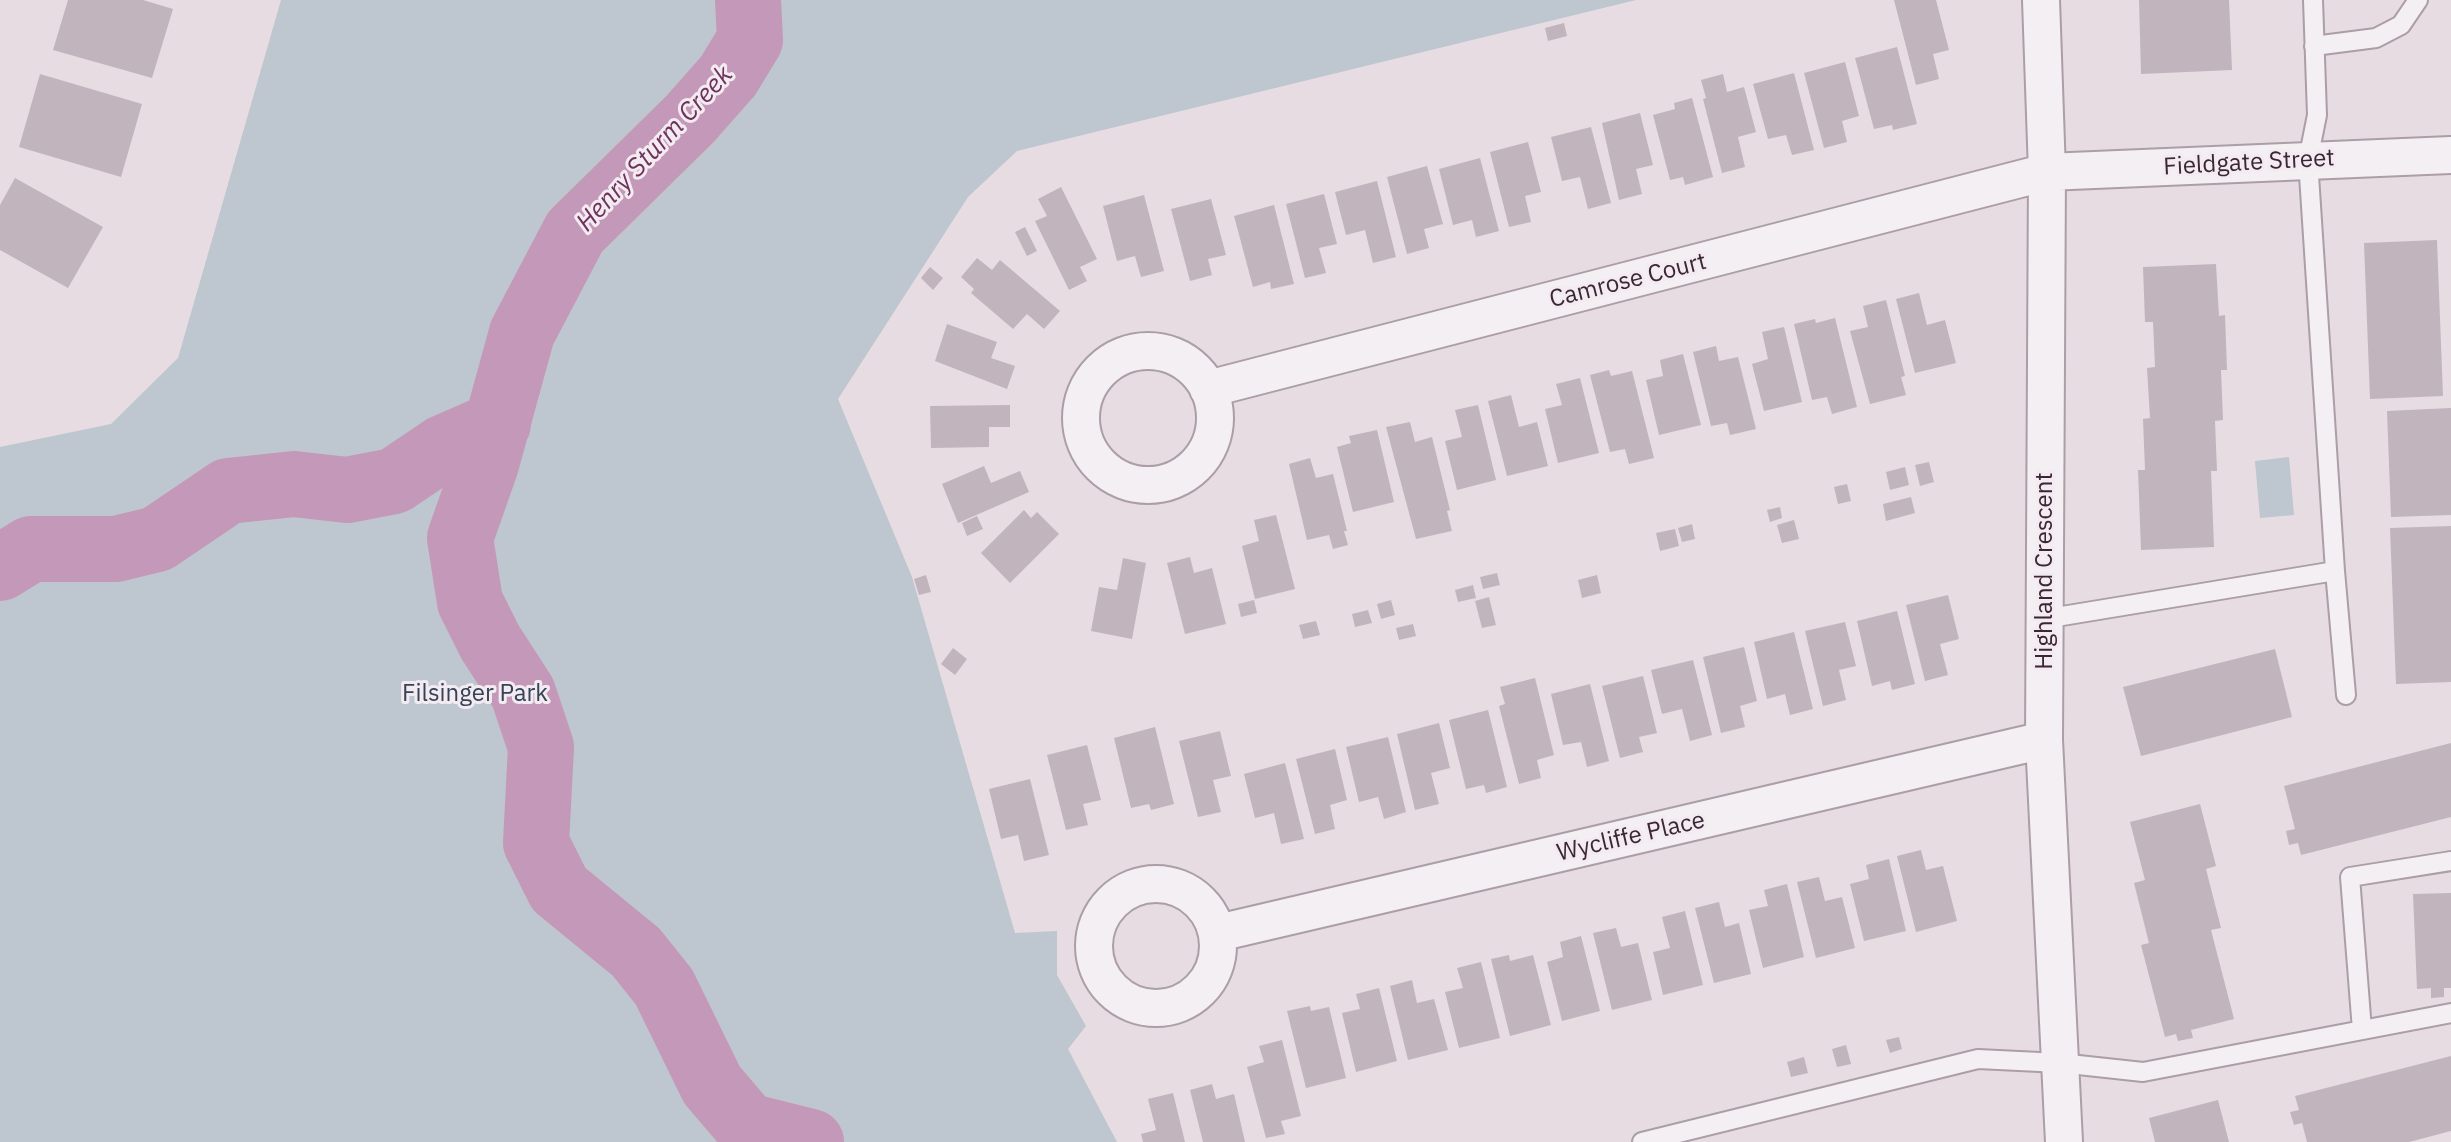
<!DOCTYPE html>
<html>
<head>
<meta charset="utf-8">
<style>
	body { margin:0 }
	canvas { display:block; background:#e6dce2 }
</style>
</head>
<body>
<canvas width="2451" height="1142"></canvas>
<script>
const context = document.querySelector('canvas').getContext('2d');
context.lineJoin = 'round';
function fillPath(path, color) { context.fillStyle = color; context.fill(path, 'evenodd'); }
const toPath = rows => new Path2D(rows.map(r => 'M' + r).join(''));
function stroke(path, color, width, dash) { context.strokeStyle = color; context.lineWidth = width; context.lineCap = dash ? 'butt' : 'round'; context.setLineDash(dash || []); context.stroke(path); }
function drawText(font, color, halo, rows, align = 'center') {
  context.font = font + ' "IBM Plex Sans",sans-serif'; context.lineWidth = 6; context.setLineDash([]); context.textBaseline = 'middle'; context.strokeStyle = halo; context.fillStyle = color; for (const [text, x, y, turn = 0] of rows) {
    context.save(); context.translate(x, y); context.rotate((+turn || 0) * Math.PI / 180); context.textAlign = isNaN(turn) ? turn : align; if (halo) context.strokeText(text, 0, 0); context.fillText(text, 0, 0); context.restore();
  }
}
const green = toPath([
	[281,0,1636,0,1017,151,968,197,838,399,912,577,1015,933,1057,931,1057,975,1086,1026,1068,1049,1117,1142,0,1142,0,447,111,424,178,358],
	[2289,457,2294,515,2260,518,2255,461]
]);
const river = toPath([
	[748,0,750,40,728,76,690,119,575,232,522,333,486,464,460,538,470,602,490,642,523,693,541,747,536,843,559,889,636,952,664,987,712,1085,747,1126,811,1142],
	[0,568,31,549,116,549,157,539,228,491,294,484,347,490,394,481,443,448,498,424]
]);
const building = toPath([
	[68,0,143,0,173,9,152,78,53,50],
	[1894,0,1936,0,1949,50,1933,54,1939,79,1916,85],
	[2139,0,2229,0,2232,70,2141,74],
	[1564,23,1567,36,1548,41,1545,28],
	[1897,47,1917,124,1893,130,1892,125,1874,129,1855,58],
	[1845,62,1859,116,1842,121,1847,142,1824,148,1804,73],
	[1794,73,1814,150,1792,155,1786,135,1768,139,1753,84],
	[40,74,142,104,121,177,19,147],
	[1723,74,1727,92,1744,87,1756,132,1738,137,1745,167,1722,173,1703,99,1706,98,1701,80],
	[1692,98,1713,177,1685,185,1683,177,1670,180,1653,115,1675,109,1674,103],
	[1640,113,1653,165,1636,169,1642,194,1619,200,1602,123],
	[1591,127,1611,203,1588,209,1580,177,1562,181,1551,137],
	[1528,142,1541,192,1525,196,1531,222,1509,227,1490,152],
	[1480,158,1499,231,1476,237,1472,220,1453,225,1439,169],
	[1427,166,1443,224,1424,229,1429,248,1407,254,1387,177],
	[15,178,103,227,68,288,0,250,0,205],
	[1377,181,1396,257,1373,263,1365,230,1346,235,1335,192],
	[1061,187,1097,259,1080,267,1087,281,1069,290,1035,221,1047,216,1038,199],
	[1324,194,1337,244,1319,248,1326,273,1305,278,1286,204],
	[1144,195,1164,271,1141,277,1135,256,1117,261,1103,206],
	[1211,199,1226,255,1208,259,1212,275,1190,281,1171,209],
	[1274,205,1294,284,1271,289,1270,282,1253,287,1234,216],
	[1025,227,1037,251,1027,256,1015,232],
	[2437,240,2443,396,2370,399,2364,243],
	[977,258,992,270,1000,260,1060,311,1044,329,1027,314,1013,329,971,293,974,289,961,277],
	[2216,264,2219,316,2225,315,2227,370,2221,370,2223,420,2215,421,2217,471,2211,471,2214,547,2141,550,2138,470,2145,470,2143,419,2150,418,2147,368,2155,367,2153,322,2145,322,2143,267],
	[930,267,943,278,933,290,921,278],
	[1919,293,1927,325,1945,320,1956,363,1915,373,1896,299],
	[1886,300,1905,376,1901,377,1906,395,1870,404,1850,331,1868,327,1863,306],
	[1835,318,1857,407,1832,414,1827,397,1812,400,1794,324,1815,319,1816,323],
	[947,324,997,342,991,358,1015,366,1007,389,935,361],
	[1784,327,1802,402,1764,411,1752,364,1768,359,1762,332],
	[1716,346,1719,361,1738,357,1756,429,1730,435,1727,423,1711,426,1693,352],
	[1683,354,1701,425,1659,435,1646,380,1663,376,1660,360],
	[1609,370,1611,376,1632,371,1654,458,1629,464,1625,449,1610,452,1590,375],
	[1580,378,1599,453,1558,463,1545,409,1562,405,1556,384],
	[1511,395,1519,427,1537,422,1548,466,1507,476,1488,401],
	[1010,405,1010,427,989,427,989,447,931,448,930,406],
	[1478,405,1496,480,1457,490,1445,441,1462,437,1455,410],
	[2451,408,2451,515,2391,517,2387,411],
	[1410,422,1415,442,1432,437,1450,510,1447,511,1452,531,1416,539,1386,427],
	[1377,430,1394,502,1353,512,1337,447,1351,443,1349,436],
	[1310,458,1316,478,1333,474,1347,531,1344,531,1348,545,1333,549,1329,535,1307,540,1289,464],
	[1929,462,1934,482,1920,486,1915,465],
	[984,466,991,483,1020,471,1029,492,958,523,942,484],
	[1905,467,1909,485,1890,490,1886,472],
	[1847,484,1851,501,1838,504,1834,487],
	[1911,497,1915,513,1886,521,1883,504],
	[1780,507,1782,518,1770,522,1767,510],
	[1024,510,1031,518,1037,512,1059,534,1010,583,981,553],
	[1276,515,1295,589,1255,599,1242,546,1259,541,1254,520],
	[977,516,983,529,967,536,962,523],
	[1794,520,1799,539,1782,543,1777,525],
	[1692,524,1695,539,1682,542,1678,528],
	[2451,526,2451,682,2396,684,2390,528],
	[1675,529,1679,546,1660,551,1656,533],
	[1190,557,1194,573,1212,568,1226,624,1185,634,1167,563],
	[1123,558,1146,563,1132,639,1091,631,1099,587,1117,590],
	[1497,573,1500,585,1483,589,1480,577],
	[926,575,931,592,919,595,914,579],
	[1597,575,1601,593,1582,598,1578,580],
	[1473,585,1476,598,1458,602,1455,590],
	[1948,595,1959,639,1940,644,1948,675,1925,681,1906,605],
	[1489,597,1496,625,1482,628,1475,601],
	[1254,600,1257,613,1241,617,1238,604],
	[1391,600,1395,615,1381,619,1377,604],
	[1368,610,1372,623,1355,627,1352,614],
	[1897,611,1915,684,1892,690,1890,681,1872,686,1857,621],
	[1316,621,1320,635,1303,639,1299,625],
	[1845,622,1856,666,1839,670,1846,700,1823,706,1805,631],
	[1413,624,1416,636,1399,640,1396,628],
	[1794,632,1813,709,1790,715,1785,694,1767,699,1754,642],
	[1744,647,1757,701,1740,706,1745,727,1721,733,1703,657],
	[953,648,967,659,955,675,941,664],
	[2275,649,2292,717,2141,756,2123,687],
	[1693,660,1712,735,1690,741,1682,709,1662,714,1651,670],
	[1643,676,1657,733,1639,737,1643,752,1620,758,1602,686],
	[1535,678,1554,755,1537,760,1541,778,1519,784,1499,706,1505,704,1500,687],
	[1590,684,1609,761,1587,767,1581,742,1563,745,1551,694],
	[1488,710,1507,787,1486,793,1484,785,1466,789,1449,720],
	[1439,723,1450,768,1431,773,1439,804,1415,810,1397,734],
	[1155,727,1174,804,1151,810,1149,804,1131,808,1114,738],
	[1220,731,1231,776,1213,780,1221,812,1198,817,1179,741],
	[1388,737,1406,812,1384,819,1378,797,1359,802,1346,747],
	[2451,743,2451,817,2301,855,2298,843,2289,845,2286,831,2295,829,2284,786],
	[1087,745,1101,800,1083,804,1088,825,1066,830,1047,755],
	[1335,749,1347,800,1330,805,1335,829,1315,834,1296,759],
	[1285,763,1304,839,1281,844,1274,813,1255,818,1244,774],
	[1030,779,1049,855,1024,861,1018,835,1001,839,989,789],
	[2200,804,2216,866,2206,869,2221,928,2211,930,2234,1019,2191,1030,2193,1038,2178,1041,2176,1034,2165,1037,2141,945,2149,943,2134,883,2145,880,2130,822],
	[1921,850,1926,870,1943,866,1957,921,1916,932,1897,856],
	[1889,859,1906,931,1864,941,1850,884,1869,879,1866,865],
	[1819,877,1825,901,1842,897,1855,948,1816,958,1797,882],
	[1787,884,1804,957,1763,968,1749,910,1768,906,1764,890],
	[2451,893,2451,988,2444,988,2444,997,2431,998,2431,988,2417,989,2413,894],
	[1719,902,1725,927,1739,923,1751,974,1714,983,1695,908],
	[1685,911,1703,985,1663,995,1653,952,1670,948,1662,917],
	[1616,928,1621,947,1638,943,1652,1000,1612,1010,1593,933],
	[1581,936,1600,1011,1562,1021,1547,962,1563,957,1560,942],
	[1509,955,1510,961,1533,955,1551,1025,1510,1036,1491,959],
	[1481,962,1500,1038,1459,1048,1445,992,1463,988,1457,968],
	[1412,980,1417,1003,1434,999,1448,1050,1408,1060,1390,986],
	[1379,988,1397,1061,1356,1072,1342,1013,1360,1009,1356,994],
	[1310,1006,1311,1011,1329,1007,1346,1078,1306,1088,1287,1011],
	[1899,1037,1902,1049,1890,1053,1886,1040],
	[1282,1040,1301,1116,1281,1121,1285,1134,1266,1138,1247,1067,1264,1062,1259,1046],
	[1846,1045,1851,1064,1837,1067,1832,1049],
	[2451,1056,2451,1131,2409,1142,2307,1142,2302,1123,2294,1125,2290,1112,2299,1110,2295,1096],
	[1804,1057,1808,1073,1791,1077,1787,1062],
	[1212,1084,1216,1099,1234,1094,1245,1142,1203,1142,1190,1090],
	[1173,1093,1185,1142,1143,1142,1141,1134,1156,1130,1148,1099],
	[2218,1100,2229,1142,2155,1142,2149,1118]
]);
const service = toPath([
	[2313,0,2317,115,2308,160,2335,571,2346,695],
	[2314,46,2376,38,2401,25,2418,0],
	[2044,619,2335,571],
	[2362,1030,2350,877,2451,861],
	[1642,1142,1978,1059,2060,1063,2143,1072,2451,1013]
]);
const minor = toPath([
	[2041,0,2047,172,2044,740,2064,1142],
	'1081 418a67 67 0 1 1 134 0a67 67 0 1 1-134 0Z',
	[1208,389,2047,172,2451,155],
	'1094 946a62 62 0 1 1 124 0a62 62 0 1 1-124 0Z',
	[1218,933,2044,740]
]);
const streetNames = [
	["Fieldgate Street",2249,163,-3],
	["Camrose Court",1628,281,-14],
	["Highland Crescent",2045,571,-90],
	["Wycliffe Place",1631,837,-13]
];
const parkNames = [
	["Filsinger Park",475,694]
];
const waterNames = [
	["Henry Sturm Creek",655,149,-47]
];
fillPath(green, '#bec6cf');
stroke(river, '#c498b8', 66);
fillPath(building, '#c2b4bc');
stroke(service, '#ac9ea6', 22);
stroke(minor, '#ac9ea6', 40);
stroke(service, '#f4eff2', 18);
stroke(minor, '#f4eff2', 36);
drawText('24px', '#3b2733', '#f3ebf1', streetNames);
drawText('24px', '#354356', '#f3ebf1', parkNames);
drawText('italic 26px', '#6d335a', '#f3ebf1', waterNames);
</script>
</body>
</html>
